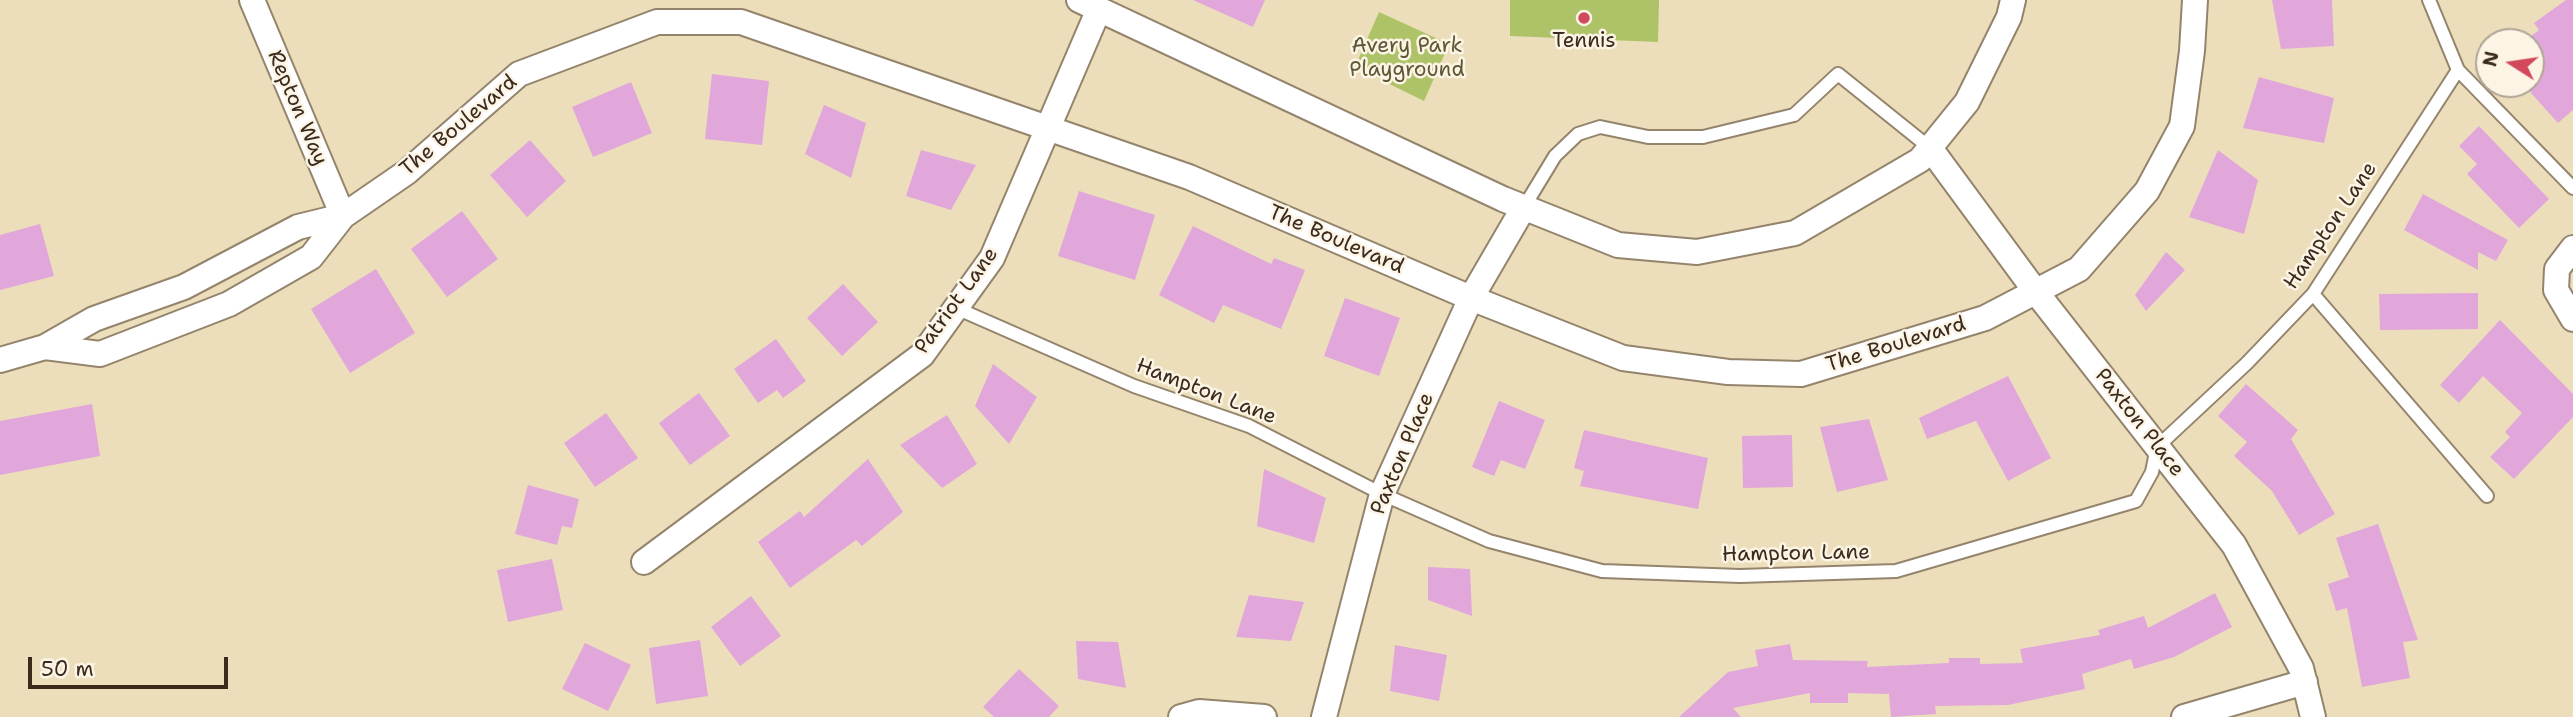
<!DOCTYPE html>
<html>
<head>
<meta charset="utf-8">
<style>
	body { margin:0 }
	#map { position:relative; width:2573px; height:717px; overflow:hidden; background:#ecdebb; font-family:"Shantell Sans",sans-serif }
	canvas { display:block }
	.north { position:absolute; left:2475px; top:28px; width:70px; height:70px; box-sizing:border-box; background:#fcf5e5; border:2px solid #afa495; border-radius:50%; rotate:282deg; font-size:19px; font-weight:700; line-height:28px; text-align:center; color:#3b2a1e }
	.north::after { content:''; display:block; margin:auto; width:24px; height:32px; background:#d1495b; clip-path:polygon(50% 0,100% 100%,50% 72%,0 100%) }
	.scale { position:absolute; left:28px; top:657px; width:200px; height:32px; box-sizing:border-box; border:4px solid #3b2a1e; border-top:0; padding-left:9px; font-size:21px; line-height:24px; white-space:nowrap; color:#3b2a1e; -webkit-text-stroke:5px #fcf5e5; paint-order:stroke }
</style>
</head>
<body>
<div id="map">
<canvas width="2573" height="717"></canvas>
<div class="north">N</div>
<div class="scale">50 m</div>
</div>
<script>
const context = document.querySelector('canvas').getContext('2d');
context.lineJoin = 'round';
function fillPath(path, color) { context.fillStyle = color; context.fill(path, 'evenodd'); }
const toPath = rows => new Path2D(rows.map(r => 'M' + r).join(''));
function stroke(path, color, width, dash) { context.strokeStyle = color; context.lineWidth = width; context.lineCap = dash ? 'butt' : 'round'; context.setLineDash(dash || []); context.stroke(path); }
function drawText(font, color, halo, rows, align = 'center') {
  context.font = font + ' "Shantell Sans",sans-serif'; context.lineWidth = 5; context.setLineDash([]); context.textBaseline = 'middle'; context.strokeStyle = halo; context.fillStyle = color; for (const [text, x, y, turn = 0] of rows) {
    context.save(); context.translate(x, y); context.rotate((+turn || 0) * Math.PI / 180); context.textAlign = isNaN(turn) ? turn : align; if (halo) context.strokeText(text, 0, 0); context.fillText(text, 0, 0); context.restore();
  }
}
const green = toPath([
	[1510,0,1659,0,1658,42,1510,36],
	[1379,12,1449,44,1424,101,1355,67]
]);
const building = toPath([
	[1193,0,1265,0,1253,27],
	[2272,0,2332,0,2334,46,2281,49],
	[2566,0,2573,0,2573,110,2558,123,2531,93,2531,36,2539,30,2534,23],
	[712,74,769,81,762,145,705,139],
	[2259,77,2334,98,2324,143,2243,128],
	[631,82,652,133,593,157,572,107],
	[824,105,866,123,851,178,805,154],
	[2479,126,2549,199,2519,228,2467,174,2477,164,2459,146],
	[530,140,566,181,527,217,490,175],
	[921,150,976,165,951,210,906,196],
	[2218,150,2258,180,2244,234,2189,217],
	[1079,191,1155,215,1135,280,1058,256],
	[2423,194,2508,240,2496,261,2478,252,2478,270,2404,230],
	[462,211,498,259,447,297,411,249],
	[40,224,54,276,0,290,0,235],
	[1193,226,1271,264,1274,258,1305,270,1281,329,1223,305,1214,323,1159,295],
	[2166,252,2185,270,2146,311,2135,295],
	[376,269,415,333,350,373,311,309],
	[843,284,878,322,842,356,807,318],
	[2478,293,2478,329,2380,330,2379,294],
	[1345,298,1400,318,1379,376,1324,356],
	[2500,320,2573,394,2573,417,2514,479,2490,457,2510,437,2505,432,2522,413,2483,376,2459,403,2440,385],
	[776,339,806,381,783,398,777,390,758,403,734,369],
	[993,364,1037,397,1009,444,975,406],
	[2008,376,2051,458,2008,481,1976,421,1927,439,1919,418],
	[2246,384,2298,430,2291,439,2335,514,2299,535,2272,491,2234,456,2247,442,2218,416],
	[699,393,730,436,690,465,659,423],
	[1499,401,1545,420,1525,469,1501,460,1494,476,1472,467],
	[92,404,100,456,0,475,0,421],
	[606,413,638,458,595,487,564,443],
	[947,415,977,464,942,488,900,445],
	[1869,419,1888,480,1837,492,1820,427],
	[1584,430,1708,458,1698,509,1580,486,1584,471,1574,468],
	[1792,435,1793,487,1743,488,1742,436],
	[868,459,903,512,862,546,856,540,790,588,758,542,800,511,804,517],
	[1264,469,1326,498,1314,543,1257,526],
	[528,485,579,499,572,528,562,526,557,545,515,534],
	[2378,524,2418,640,2403,642,2410,678,2362,687,2347,608,2336,611,2328,584,2349,577,2336,538],
	[552,559,563,610,508,622,497,570],
	[1428,567,1470,569,1472,616,1428,600],
	[2215,593,2232,627,2174,657,2134,669,2131,659,2082,674,2085,689,2008,705,1935,706,1936,714,1891,717,1889,694,1848,693,1848,703,1810,703,1810,693,1733,708,1741,717,1679,717,1728,672,1758,666,1755,650,1790,644,1793,660,1868,661,1867,667,1949,663,1949,658,1980,658,1980,664,2023,663,2020,649,2100,635,2098,630,2144,616,2148,628],
	[1249,595,1304,602,1291,641,1236,637],
	[751,596,781,636,740,666,711,627],
	[700,640,708,696,656,704,649,648],
	[1076,641,1118,642,1126,688,1078,679],
	[585,643,631,665,608,711,562,689],
	[1395,645,1447,655,1439,701,1390,691],
	[1019,669,1059,706,1049,717,994,717,983,707]
]);
const service = toPath([
	[2429,0,2458,70,2573,188],
	[1524,207,1555,156,1578,134,1600,127,1648,137,1703,137,1794,115,1838,74,1930,148],
	[2313,294,2487,496],
	[956,308,1134,386,1249,426,1382,494,1489,541,1602,571,1740,576,1896,571,2136,501,2152,472,2157,447,2247,363,2313,294,2458,70]
]);
const minor = toPath([
	[252,0,343,216],
	[1079,0,1503,199,1618,245,1697,252,1795,233,1920,160,1967,102,2009,17,2013,0],
	[1930,148,2036,292,2234,545,2301,668,2313,717],
	[2573,248,2557,269,2556,290,2573,319],
	[45,347,100,354,229,304,311,257,343,216,407,172,519,74,657,22,741,22,1189,177,1471,298,1623,358,1728,372,1801,374,1985,318,2079,269,2147,191,2182,126,2192,51,2195,0],
	[0,360,45,347,94,319,184,287,298,227,343,216],
	[644,562,922,355,992,258,1099,9],
	[1181,717,1199,712,1264,717],
	[1324,717,1382,494,1471,298,1524,207],
	[2184,717,2305,682]
]);
const markers = [
	[1584,18,7,"#d1495b"]
];
const poiNames = [
	["Tennis",1584,42]
];
const parkNames = [
	["Avery Park",1407,47],
	["Playground",1407,71]
];
const streetNames = [
	["Repton Way",297,108,67],
	["The Boulevard",459,126,-40],
	["Hampton Lane",2331,226,-56],
	["The Boulevard",1336,240,23],
	["Patriot Lane",957,301,-54],
	["The Boulevard",1896,345,-17],
	["Hampton Lane",1206,392,21],
	["Paxton Place",2139,423,52],
	["Paxton Place",1403,454,-67],
	["Hampton Lane",1796,554,-1]
];
fillPath(green, '#aec367');
fillPath(building, '#e1a7da');
stroke(service, '#94846c', 16);
stroke(minor, '#94846c', 28);
stroke(service, '#fff', 12);
stroke(minor, '#fff', 24);
for (const [x, y, r, color] of markers) { const dot = new Path2D(); dot.arc(x, y, r, 0, 2 * Math.PI); context.fillStyle = color; context.fill(dot); stroke(dot, '#fcf5e5', 2.5); }
drawText('21px', '#3b2a1e', '#fcf5e5', poiNames);
drawText('21px', '#5e5834', '#fcf5e5', parkNames);
drawText('21px', '#3b2a1e', '#fcf5e5', streetNames);
</script>
</body>
</html>
